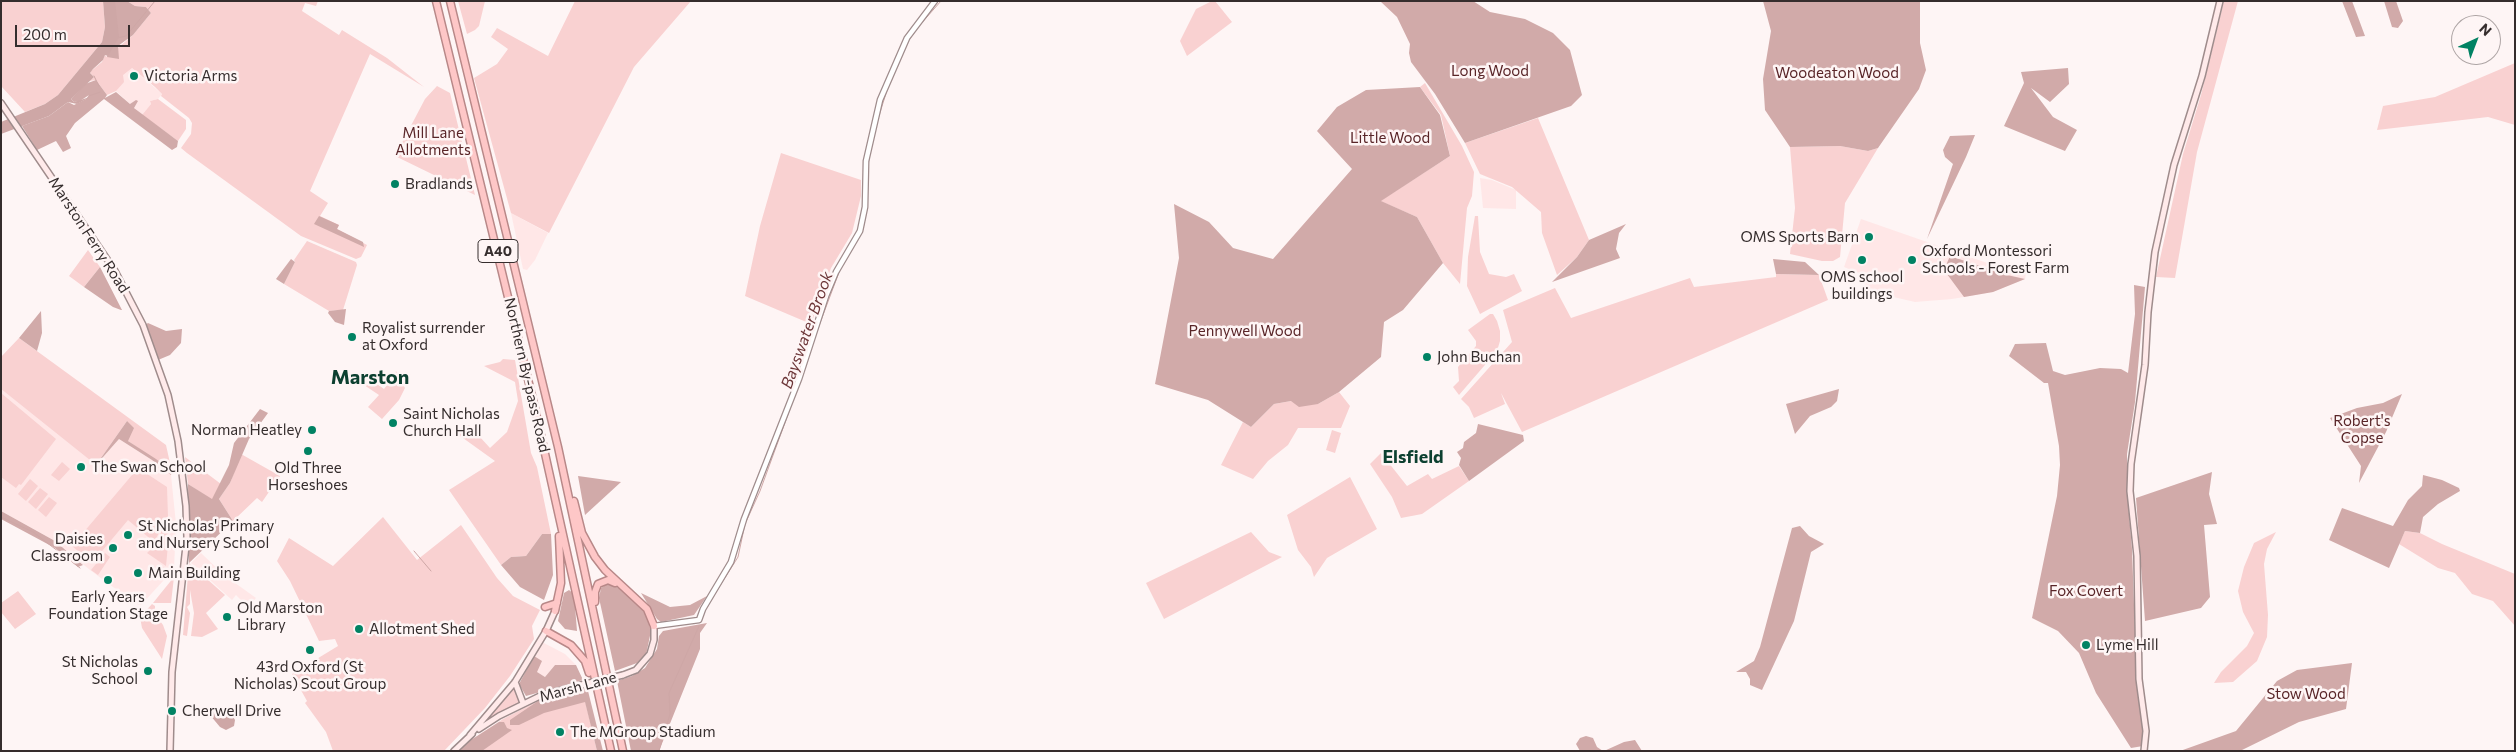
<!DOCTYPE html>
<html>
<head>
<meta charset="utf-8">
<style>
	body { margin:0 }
	#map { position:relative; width:2516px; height:752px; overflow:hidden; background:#fef5f5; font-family:Commissioner,sans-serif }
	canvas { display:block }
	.frame { position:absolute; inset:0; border:2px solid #352d2d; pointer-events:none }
	.north { position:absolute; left:2451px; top:15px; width:50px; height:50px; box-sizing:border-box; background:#fef5f5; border:1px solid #aea5a5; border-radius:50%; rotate:43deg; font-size:14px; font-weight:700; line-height:20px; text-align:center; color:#352d2d }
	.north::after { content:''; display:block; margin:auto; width:18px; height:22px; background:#018263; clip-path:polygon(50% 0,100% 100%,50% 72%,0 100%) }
	.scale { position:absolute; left:15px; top:25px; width:115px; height:22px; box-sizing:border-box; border:2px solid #352d2d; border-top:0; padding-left:6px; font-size:15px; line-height:18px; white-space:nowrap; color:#352d2d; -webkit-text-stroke:4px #fef5f5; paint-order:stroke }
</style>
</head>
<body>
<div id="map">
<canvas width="2516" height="752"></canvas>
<div class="frame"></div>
<div class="north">N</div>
<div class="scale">200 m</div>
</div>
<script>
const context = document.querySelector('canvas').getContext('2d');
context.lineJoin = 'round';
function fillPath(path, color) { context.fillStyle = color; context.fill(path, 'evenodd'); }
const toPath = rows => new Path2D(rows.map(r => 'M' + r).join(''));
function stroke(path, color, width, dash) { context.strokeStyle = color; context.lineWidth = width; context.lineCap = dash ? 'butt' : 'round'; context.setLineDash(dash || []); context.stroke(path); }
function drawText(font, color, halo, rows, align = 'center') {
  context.font = font + ' Commissioner,sans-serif'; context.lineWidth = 5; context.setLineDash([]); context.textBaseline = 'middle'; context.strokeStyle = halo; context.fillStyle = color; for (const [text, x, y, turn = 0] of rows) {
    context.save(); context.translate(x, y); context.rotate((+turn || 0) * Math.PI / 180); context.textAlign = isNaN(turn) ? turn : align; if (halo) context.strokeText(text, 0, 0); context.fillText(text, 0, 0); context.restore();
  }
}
const built = toPath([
	[107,57,132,68,162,94,158,99,150,101,151,104,142,115,116,91],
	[1480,178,1492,180,1516,190,1516,209,1483,208],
	[511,213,548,233,535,260,527,270,523,269],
	[1861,219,2016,273,2026,273,2025,279,1993,292,1952,299,1915,302,1863,290,1869,277,1844,267],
	[1,389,96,465,119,439,152,460,171,475,176,524,174,569,141,605,136,604,90,570,55,541,1,511],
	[201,553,224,575,256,598,248,607,236,595,232,600,191,563],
	[542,642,565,654,576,665,555,665,545,677,536,672,534,656]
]);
const green = toPath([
	[1,1,103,1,105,27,102,42,58,95,45,104,25,112,1,86],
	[127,1,318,1,316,6,305,3,302,11,339,35,342,30,387,58,424,87,370,54,310,191,328,203,320,216,339,225,337,229,367,245,361,257,356,259,301,236,187,153,181,148,191,134,192,123,189,118,161,96,162,94,155,87,132,68,123,75,124,82,116,91,107,95,96,80,89,81,94,77,90,73,91,71,102,62,105,55,107,57,133,35,151,13,146,7,135,6],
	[458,1,485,1,479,26,475,30,467,34],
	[575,1,691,1,634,67,549,233,511,213,474,78,497,64,508,49,491,37,497,28,548,56],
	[1212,1,1215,1,1232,22,1187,56,1180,41,1196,9],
	[2224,1,2238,1,2197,152,2175,278,2156,277,2183,154,2201,95],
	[2515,63,2515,125,2488,117,2377,130,2383,106,2435,97],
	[1425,83,1462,146,1474,172,1472,196,1467,208,1460,284,1443,263,1417,217,1380,201,1450,156,1441,115,1420,87],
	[437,86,450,93,475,195,395,156,425,99],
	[158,99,186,120,186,129,178,141,142,115,151,104,150,101],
	[1538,118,1589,240,1577,257,1557,275,1542,233,1541,212,1512,187,1480,174,1465,143],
	[1840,146,1868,151,1878,148,1845,203,1840,257,1833,261,1822,261,1790,254,1795,208,1790,147],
	[781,153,861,180,861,196,852,233,831,268,811,324,745,296,760,226],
	[1475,216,1478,216,1480,252,1489,274,1506,277,1514,274,1522,291,1480,314,1467,286,1468,257],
	[307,241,356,262,357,265,343,310,329,311,284,284,295,262,294,260],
	[88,250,100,267,84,287,69,276],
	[1776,274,1819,275,1828,300,1522,432,1501,393,1505,404,1474,418,1469,407,1461,399,1512,342,1503,310,1555,288,1571,318,1690,278,1694,287,1776,277],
	[1490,314,1493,314,1497,321,1500,331,1500,341,1497,351,1459,395,1453,387,1459,381,1458,367,1476,346,1476,341,1468,330],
	[19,338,166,445,172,472,128,441,127,421,96,465,1,389,1,357],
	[503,359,515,360,531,453,537,467,551,534,542,534,526,556,511,557,501,565,449,490,495,461,456,433,469,425,490,448,507,432,518,401,515,382,484,366,500,362],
	[396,371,405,388,399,400,382,419,368,407,379,395,361,383,365,375,384,389,387,385,391,386],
	[1339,392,1350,406,1341,428,1298,428,1288,445,1268,461,1253,479,1221,465,1243,422,1251,427,1274,404,1291,401,1318,404],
	[1,393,56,439,21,485,19,484,16,488,1,477],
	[1332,430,1341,433,1335,453,1326,450],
	[1381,453,1407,486,1428,474,1432,479,1459,466,1469,481,1422,514,1401,518,1392,497,1370,464],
	[241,454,280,476,262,502,257,498,233,521,219,499,230,483],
	[185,457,221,484,212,500,188,484],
	[62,462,70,469,59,481,51,475],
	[138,468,167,487,168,517,165,522,167,523,168,545,166,566,147,553,152,548,157,550,159,546,167,545,159,545,158,541,164,524,154,542,128,520,92,563,72,546],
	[1350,477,1377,529,1327,558,1314,577,1311,567,1298,550,1287,515],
	[30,479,38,486,26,501,18,494],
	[40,488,48,494,36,509,28,502],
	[49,497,57,503,46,517,38,510],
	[383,517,417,560,461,525,497,578,513,596,540,610,532,626,534,639,510,676,485,708,444,751,333,751,326,732,305,703,307,701,292,674,338,646,335,639,319,641,290,581,277,561,289,538,333,566],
	[2405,531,2420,533,2442,544,2515,574,2515,626,2493,601,2472,594,2455,573,2438,568,2399,544],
	[1251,532,1269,552,1282,557,1164,619,1146,583],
	[2276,532,2267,549,2264,564,2268,615,2267,637,2257,661,2233,682,2214,683,2221,672,2247,646,2254,633,2243,612,2238,591,2244,567,2254,543],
	[105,553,110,557,98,575,91,570],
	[189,563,225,595,206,613,218,629,202,637,191,636,194,613,190,590,190,604,187,607,190,613,187,636,183,635],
	[174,577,171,603,153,603,161,593],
	[18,591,36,614,15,629,1,612,1,603],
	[152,604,155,606,155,614,163,625,167,636,162,659,142,628,140,617],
	[514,687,520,700,519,703,483,723],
	[582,688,597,751,459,751,471,740,503,719,538,701]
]);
const forest = toPath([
	[115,1,127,1,135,6,146,7,151,13,133,35,118,46,119,59,107,57],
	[1380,1,1473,1,1490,12,1525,19,1553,33,1570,50,1582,95,1571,106,1465,143,1435,94,1411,62,1409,53,1410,44,1397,17],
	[1763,1,1920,1,1920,43,1926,70,1919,89,1878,148,1868,151,1840,146,1790,147,1765,110,1763,79,1771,31],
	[2342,1,2352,1,2365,36,2356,37],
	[2384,1,2396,1,2403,21,2398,28,2392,27],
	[2068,68,2069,84,2050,102,2031,88,2053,117,2077,130,2065,151,2004,126,2024,83,2021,72],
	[96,80,107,95,105,98,116,92,130,104,136,100,138,101,134,108,178,141,177,147,172,150,104,99,75,123,66,136,71,148,63,152,56,141,37,150,22,126,49,116,68,102,74,105,86,99,89,95,80,101,74,102,71,99,85,84],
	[1420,87,1440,115,1450,156,1381,201,1417,217,1443,263,1403,310,1384,322,1381,357,1339,392,1318,404,1299,407,1291,401,1274,404,1251,427,1208,400,1155,384,1179,258,1174,204,1209,222,1233,248,1273,259,1352,169,1317,131,1337,107,1366,90],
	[1975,135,1966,157,1927,239,1953,164,1945,157,1943,150,1950,136],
	[319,216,339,225,337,229,363,242,364,247,314,224],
	[1626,224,1619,233,1616,249,1620,258,1552,282,1577,257,1589,240],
	[1950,256,2007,275,2025,279,1993,292,1964,297,1944,270],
	[291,259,295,262,284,284,276,279],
	[1773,259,1805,262,1819,275,1776,274],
	[100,267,122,310,121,310,113,307,84,287],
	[2134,285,2145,287,2135,402,2127,454,2127,490,2132,549,2137,687,2144,729,2143,746,2131,748,2096,693,2079,653,2058,631,2032,618,2057,496,2060,465,2059,446,2048,383,2044,383,2009,356,2015,344,2046,343,2053,371,2065,375,2100,368,2121,369,2128,373,2135,314],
	[346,309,344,325,335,322,328,313,329,311],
	[41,311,42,333,37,351,19,338],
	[148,323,166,331,182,329,181,343,170,355,158,360,145,325],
	[1839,389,1837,401,1831,407,1810,416,1795,434,1786,404],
	[2402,394,2386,432,2359,483,2361,466,2330,418,2357,408,2383,403],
	[260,409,268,413,249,439,230,483,219,499,233,521,189,563,188,484,212,499,229,465,234,443],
	[127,421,134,428,128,441,156,459,172,472,171,475,152,460,119,439,96,465],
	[1478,424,1523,435,1524,441,1469,481,1459,465,1461,458,1457,452,1463,448,1464,442,1476,433],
	[2212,472,2209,494,2217,524,2204,525,2210,597,2201,608,2145,621,2136,498],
	[2423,475,2442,480,2459,488,2460,491,2438,504,2423,517,2420,533,2405,531,2389,568,2329,540,2342,508,2393,526,2408,500,2422,486],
	[578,476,621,482,585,515],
	[1,511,55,541,83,565,78,567,55,548,1,519],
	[1800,526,1809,536,1824,544,1811,552,1794,621,1762,690,1750,685,1750,679,1746,672,1736,672,1754,661,1760,647,1792,528],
	[542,534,551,534,553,575,544,600,520,587,501,565,511,557,526,556],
	[607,584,620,588,645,611,651,631,646,655,637,663,615,671,599,598,601,588],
	[569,590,574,594,577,631,565,629,558,621,564,593],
	[641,593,670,607,690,605,707,596,694,615,661,622,657,619],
	[707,623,700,633,700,649,659,751,631,751,617,681,632,676,645,668,657,649,659,636,663,631],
	[534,656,542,661,537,672,545,677,555,665,576,665,583,680,526,696,519,684],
	[2352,663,2346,709,2299,722,2240,751,2180,751,2236,731,2277,681,2297,670],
	[587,687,603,751,597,751,585,702,544,713,519,725,510,725,510,720,538,701],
	[499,722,504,722,507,728,512,730,482,751,459,751,471,740],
	[1586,736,1593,738,1597,747,1603,751,1580,751,1576,744,1580,738],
	[1635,740,1642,751,1604,751,1624,742]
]);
const water = toPath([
	[103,1,115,1,119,37,108,56,105,55,103,60,93,69,90,73,94,77,71,99,74,102,90,97,77,104,68,102,49,116,1,134,1,122,45,104,58,95,102,42,105,27],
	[225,708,230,711,235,720,234,726,226,730,220,727,210,715,215,710]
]);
const stream = toPath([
	[919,26,941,1],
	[117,38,126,36,155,1],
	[906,44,914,33],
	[94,76,99,86],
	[89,96,100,92],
	[878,119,888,87],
	[868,167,870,152],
	[863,229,867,209],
	[814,339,841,267],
	[1,517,33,532,80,568],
	[414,551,431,571],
	[706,608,738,557,745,524,760,491,798,387],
	[659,751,670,714,669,693,699,626]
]);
const tertiary = toPath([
	[654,626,699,620,703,609,731,562,744,519,799,379,826,296,836,272,860,231,865,207,866,161,880,100,907,38,935,1]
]);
const secondary = toPath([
	[1,103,115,271,143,325,168,395,178,441,186,506,187,537,172,672,170,751],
	[623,675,636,670,650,654,654,640,654,626],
	[515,682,523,703],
	[479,729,499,716,542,695,581,685],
	[470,735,515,682,546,631,555,611],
	[454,751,472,734],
	[2144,751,2146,731,2139,679,2137,556,2130,491,2131,464,2145,365,2148,312,2155,252,2174,165,2202,76,2220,1]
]);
const trunk = toPath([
	[436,1,534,404,611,751],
	[450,1,558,447,623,751],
	[574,501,582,533,595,557,605,570,647,609,654,626],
	[595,602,595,592,598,584,608,580,615,583],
	[545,607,557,603],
	[555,611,561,583,559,536],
	[546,631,571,645,585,661,589,673]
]);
const secondaryBridge = toPath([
	[581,685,623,675]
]);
const markers = [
	[134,76,5,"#018263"],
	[395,184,5,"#018263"],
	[1869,237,5,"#018263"],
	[1862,260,5,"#018263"],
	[1912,260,5,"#018263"],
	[352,337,5,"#018263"],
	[1427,357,5,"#018263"],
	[393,423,5,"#018263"],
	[312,430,5,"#018263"],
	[308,451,5,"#018263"],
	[81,467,5,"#018263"],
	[128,535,5,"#018263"],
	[113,548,5,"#018263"],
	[138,573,5,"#018263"],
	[108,580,5,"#018263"],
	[227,617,5,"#018263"],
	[359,629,5,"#018263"],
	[2086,645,5,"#018263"],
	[310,650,5,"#018263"],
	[148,671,5,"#018263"],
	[172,711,5,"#018263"],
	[560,732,5,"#018263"]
];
const shields = [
	[498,251,40]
];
const shieldNames = [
	["A40",498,251]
];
const parkNames = [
	["Long Wood",1490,71],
	["Woodeaton Wood",1837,73],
	["Mill Lane",433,133],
	["Allotments",433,150],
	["Little Wood",1390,138],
	["Pennywell Wood",1245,331],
	["Robert's",2362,421],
	["Copse",2362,438],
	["Fox Covert",2086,591],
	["Stow Wood",2306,694]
];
const poiNames = [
	["Victoria Arms",144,76],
	["Bradlands",405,184],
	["OMS Sports Barn",1859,237,"right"],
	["Oxford Montessori",1922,251],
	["Schools - Forest Farm",1922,268],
	["OMS school",1862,277,"center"],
	["buildings",1862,294,"center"],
	["Royalist surrender",362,328],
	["at Oxford",362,345],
	["John Buchan",1437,357],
	["Saint Nicholas",403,414],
	["Church Hall",403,431],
	["Norman Heatley",302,430,"right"],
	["The Swan School",91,467],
	["Old Three",308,468,"center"],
	["Horseshoes",308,485,"center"],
	["St Nicholas' Primary",138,526],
	["and Nursery School",138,543],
	["Daisies",103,539,"right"],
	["Classroom",103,556,"right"],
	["Main Building",148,573],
	["Early Years",108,597,"center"],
	["Foundation Stage",108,614,"center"],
	["Old Marston",237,608],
	["Library",237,625],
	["Allotment Shed",369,629],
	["Lyme Hill",2096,645],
	["St Nicholas",138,662,"right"],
	["School",138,679,"right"],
	["43rd Oxford (St",310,667,"center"],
	["Nicholas) Scout Group",310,684,"center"],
	["Cherwell Drive",182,711],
	["The MGroup Stadium",570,732]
];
const streetNames = [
	["Marston Ferry Road",89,235,57],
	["Northern By-pass Road",527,375,77],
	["Marsh Lane",578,687,-15]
];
const waterNames = [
	["Bayswater Brook",807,330,-70]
];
const quarterNames = [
	["Elsfield",1413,457]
];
const districtNames = [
	["Marston",370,377]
];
fillPath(built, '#ffe7e7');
fillPath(green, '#f9d1d1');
fillPath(forest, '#d1aaa9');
fillPath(water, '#cea7a6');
stroke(stream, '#cea7a6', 1);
stroke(tertiary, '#9f8c8c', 7);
stroke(secondary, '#9f8c8c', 8);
stroke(trunk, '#b88888', 9);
stroke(tertiary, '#fff', 4.5);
stroke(secondary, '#ffeaea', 5);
stroke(trunk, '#fec7c7', 6);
stroke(secondaryBridge, '#9f8c8c', 8, []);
stroke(secondaryBridge, '#ffeaea', 5);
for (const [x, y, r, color] of markers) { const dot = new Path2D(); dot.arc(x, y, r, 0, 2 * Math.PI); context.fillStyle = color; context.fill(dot); stroke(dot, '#fef5f5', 2); }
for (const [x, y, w] of shields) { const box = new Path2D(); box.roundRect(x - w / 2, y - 11.5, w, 23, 4); context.fillStyle = '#fef5f5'; context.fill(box); stroke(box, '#352d2d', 1); }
drawText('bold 14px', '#352d2d', null, shieldNames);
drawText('15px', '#592528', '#fef5f5', parkNames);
drawText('15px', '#352d2d', '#fef5f5', poiNames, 'left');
drawText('15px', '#352d2d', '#fef5f5', streetNames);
drawText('italic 16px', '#6d3739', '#fef5f5', waterNames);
drawText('bold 18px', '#0c4030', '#fef5f5', quarterNames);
drawText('bold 20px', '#0c4030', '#fef5f5', districtNames);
</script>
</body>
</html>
